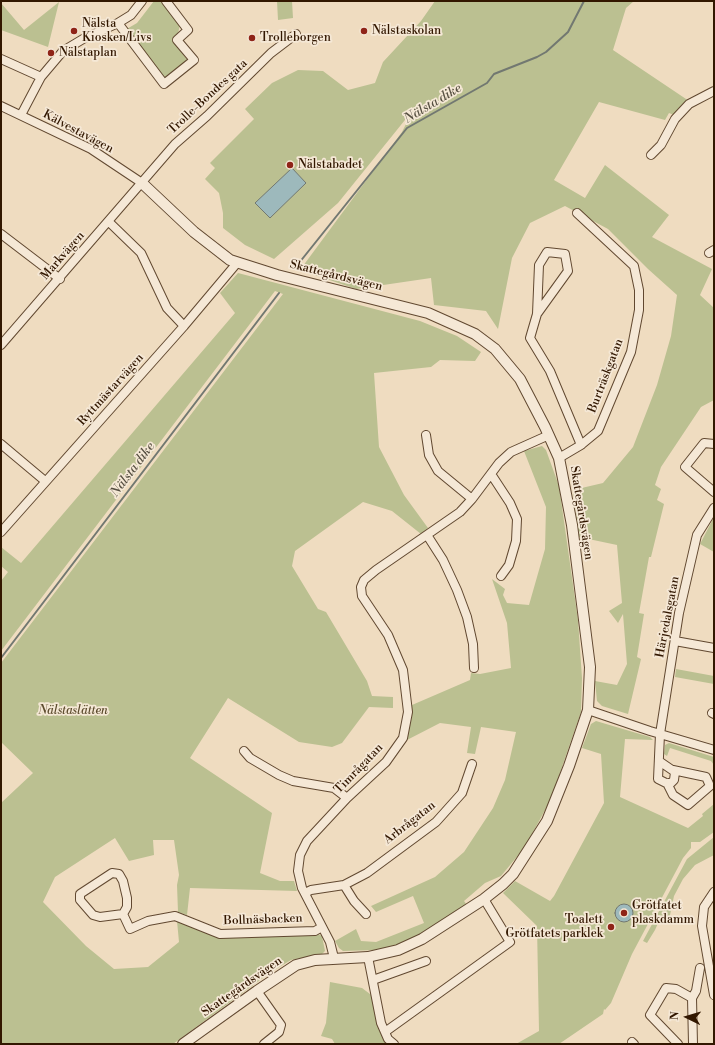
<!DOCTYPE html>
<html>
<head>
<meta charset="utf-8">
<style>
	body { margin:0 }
	#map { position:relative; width:715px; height:1045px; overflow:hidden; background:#efdcc0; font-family:"Libre Bodoni",serif }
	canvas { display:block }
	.frame { position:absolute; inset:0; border:2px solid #321700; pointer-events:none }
	.north { position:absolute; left:667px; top:997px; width:40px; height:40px; -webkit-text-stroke:3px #f5e8d6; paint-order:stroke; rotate:275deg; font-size:11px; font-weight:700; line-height:16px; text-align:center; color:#321700 }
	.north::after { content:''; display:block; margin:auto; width:14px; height:18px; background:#321700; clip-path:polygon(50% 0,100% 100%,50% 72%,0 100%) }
</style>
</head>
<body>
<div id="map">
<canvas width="715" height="1045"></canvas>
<div class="frame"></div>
<div class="north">N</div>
</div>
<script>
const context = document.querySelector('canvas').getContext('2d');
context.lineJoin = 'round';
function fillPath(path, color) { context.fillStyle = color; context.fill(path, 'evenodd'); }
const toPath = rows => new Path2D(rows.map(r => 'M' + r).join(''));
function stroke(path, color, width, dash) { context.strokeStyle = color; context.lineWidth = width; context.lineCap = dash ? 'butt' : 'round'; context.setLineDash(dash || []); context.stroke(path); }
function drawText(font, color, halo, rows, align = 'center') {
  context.font = font + ' "Libre Bodoni",serif'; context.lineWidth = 3.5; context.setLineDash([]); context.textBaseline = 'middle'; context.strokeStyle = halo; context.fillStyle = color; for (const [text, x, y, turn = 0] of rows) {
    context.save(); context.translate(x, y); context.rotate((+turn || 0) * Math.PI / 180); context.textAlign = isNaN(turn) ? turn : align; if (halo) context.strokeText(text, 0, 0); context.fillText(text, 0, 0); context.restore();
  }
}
const green = toPath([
	[154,1,160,1,166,5,180,24,178,34,174,42,188,61,164,80,125,30,137,23],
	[277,1,292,1,293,18,278,20],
	[435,1,634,1,626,8,613,50,689,101,674,115,669,113,665,120,599,102,554,180,585,198,605,165,669,215,652,237,712,269,700,295,714,308,714,400,701,407,661,467,655,485,661,489,657,500,664,504,651,557,649,557,639,613,644,614,637,657,641,659,628,714,602,706,597,701,595,681,617,685,627,664,623,614,618,623,609,611,622,603,617,545,579,537,573,490,603,483,633,447,657,385,671,336,677,295,648,269,608,229,565,206,530,223,512,258,498,329,486,311,434,305,431,278,356,289,300,270,402,132,413,110,338,203,274,259,245,245,223,228,223,213,219,193,205,179,215,168,210,163,254,119,245,109,272,83,298,70,323,71,348,90,375,83,383,62,421,21],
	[59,2,48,47,1,30,1,3,24,30],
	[238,273,420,321,457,336,481,352,475,361,440,360,431,367,374,373,379,447,404,495,428,528,421,534,392,511,363,502,295,551,292,566,318,609,326,612,367,681,372,696,393,697,393,708,369,707,342,743,332,747,299,742,228,698,190,758,272,813,260,873,280,881,294,881,297,891,190,888,187,915,178,912,177,885,179,875,174,840,153,840,154,855,129,861,115,838,55,877,43,902,86,946,114,969,148,967,179,942,177,921,184,922,219,938,316,933,322,936,325,951,322,954,291,960,271,972,173,1044,1,1044,1,803,33,773,1,742,1,663,283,294,275,291,1,651,1,581,8,572,1,566,1,547,21,563,235,313,220,293],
	[542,446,546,450,559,486,578,620,582,678,581,712,551,799,525,847,501,876,485,883,464,901,467,905,419,936,399,944,378,950,343,951,339,948,335,941,356,929,361,941,376,942,424,923,413,896,376,912,371,906,435,877,464,852,493,808,505,780,516,732,481,727,475,754,467,753,471,727,440,723,405,741,411,722,412,705,470,680,471,673,480,674,511,668,507,623,492,579,505,589,503,595,507,603,529,605,545,549,546,507,524,451],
	[713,519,714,520,714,552,700,544],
	[676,669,714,676,714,684,675,677],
	[596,721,650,737,653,740,625,739,620,797,688,828,703,816,702,814,714,804,714,832,700,842,691,842,691,848,683,858,632,954,611,1003,605,1010,604,1009,603,1014,559,1044,516,1044,539,1031,537,926,503,893,515,881,550,901,554,896,604,803,601,754,582,748,591,724],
	[669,743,714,757,714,765,711,761,670,748,667,756,664,754,665,745],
	[714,837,714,855,695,865,683,879,674,896,669,920,659,921,655,930,647,943,643,941,687,859],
	[330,982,362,988,374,997,386,1042,384,1044,335,1044,332,1039,321,1036,326,1023]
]);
const water = toPath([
	[292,168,306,183,270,218,255,203,292,168],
	'615 913a9 9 0 1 1 18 0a9 9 0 1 1-18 0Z'
]);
const stream = toPath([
	[295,268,407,128,487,83,494,74,537,57,546,52,568,32,584,1],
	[1,658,279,293]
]);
const minor = toPath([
	[118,23,164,84,194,60,177,40,188,30,166,1],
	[1,59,41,77],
	[1,106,91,149,142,183],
	[21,115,41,77,63,51,83,39,118,23,131,15,142,1],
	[651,155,661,145,675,119,689,104,714,91],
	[109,222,141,253,167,308,184,326],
	[1,234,60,279],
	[709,253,714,250],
	[537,314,568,271,565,254,547,252,539,265,537,314,530,338,550,371,581,445],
	[1,345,175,144,207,116,271,53,296,34],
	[426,435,429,455,438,471,472,499],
	[1,444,45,481],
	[714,444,704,443,685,467,714,492],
	[559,458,581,445,598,431,631,352,639,310,639,290,634,266,577,213],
	[491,474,510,503,517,519,516,541,509,565,501,576],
	[1,532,184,326,237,263],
	[427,535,443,560,457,590,467,617,473,644,474,668],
	[675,641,714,648],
	[588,710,650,731,714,750],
	[712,713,714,714],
	[244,751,250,758,279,775,293,781,334,788,347,798],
	[659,761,675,772,674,780,671,783,666,783,658,779,660,734,679,613,697,535,714,508],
	[667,783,673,795,688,805,710,786,706,777,673,770],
	[344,885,354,901,366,914],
	[714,892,704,907,702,926,714,995],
	[305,893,311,890,344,885,367,873,436,822,462,793,472,764],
	[123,914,100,917,93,915,80,900,80,894,112,873,119,874,123,881,127,898,127,907,123,914,130,929,148,921,175,916,220,934,315,931,322,927],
	[368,957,381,1023,388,1039,394,1044],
	[334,958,330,942,302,888,298,871,300,855,307,841,347,798,386,762,403,738,408,712,403,670,388,635,362,596,361,587,364,580,376,570,460,512,472,499,499,463,511,452,549,435],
	[373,980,426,961],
	[257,991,281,1025,279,1032,264,1044],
	[692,998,696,991,700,968],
	[385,1032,510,942,484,899],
	[632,1042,634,1044],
	[678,1044,650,1015,666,988,676,989,692,998,693,1044]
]);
const tertiary = toPath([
	[142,183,194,232,230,260,277,275,428,313,475,334,495,349,520,379,545,427,559,458,572,525,590,667,588,710,569,766,547,821,513,874,503,884,484,899,422,939,398,950,368,957,315,960,296,965,257,991,183,1044]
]);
const markers = [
	[74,31,4,"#8f2418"],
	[364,31,4,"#8f2418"],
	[252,38,4,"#8f2418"],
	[51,53,4,"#8f2418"],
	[290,165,4,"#8f2418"],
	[624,913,4,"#8f2418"],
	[611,927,4,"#8f2418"]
];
const poiNames = [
	["Nälsta",82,24],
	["Kiosken/Livs",82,38],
	["Nälstaskolan",372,31],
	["Trolleborgen",260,38],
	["Nälstaplan",59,53],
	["Nälstabadet",298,165],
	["Grötfatet",632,906],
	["plaskdamm",632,920],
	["Toalett",603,920,"right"],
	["Grötfatets parklek",603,934,"right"]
];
const streetNames = [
	["Trolle-Bondes gata",208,97,-43],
	["Kälvestavägen",78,132,28],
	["Markvägen",63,256,-49],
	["Skattegårdsvägen",336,276,14],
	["Burträskgatan",606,376,-69],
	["Ryttmästarvägen",111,390,-48],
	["Skattegårdsvägen",581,513,81],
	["Härjedalsgatan",668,617,-79],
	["Timrågatan",359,769,-46],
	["Arbrågatan",410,823,-38],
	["Bollnäsbacken",263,920,-2],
	["Skattegårdsvägen",242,987,-35]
];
const parkNames = [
	["Nälstaslätten",73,711]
];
const waterNames = [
	["Nälsta dike",433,104,-31],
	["Nälsta dike",133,470,-53]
];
fillPath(green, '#bbc091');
fillPath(water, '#9db9bc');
stroke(water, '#727871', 1);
stroke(stream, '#727871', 2);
stroke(minor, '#614830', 10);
stroke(tertiary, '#614830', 12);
stroke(minor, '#f5e8d6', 8);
stroke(tertiary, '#f5e8d6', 10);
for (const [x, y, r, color] of markers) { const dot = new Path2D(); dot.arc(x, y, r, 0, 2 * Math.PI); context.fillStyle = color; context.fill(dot); stroke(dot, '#f5e8d6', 1.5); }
drawText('12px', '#321700', '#f5e8d6', poiNames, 'left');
drawText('12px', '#321700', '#f5e8d6', streetNames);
drawText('italic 12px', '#5b4a2c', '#f5e8d6', parkNames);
drawText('italic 13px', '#575042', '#f5e8d6', waterNames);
</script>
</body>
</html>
